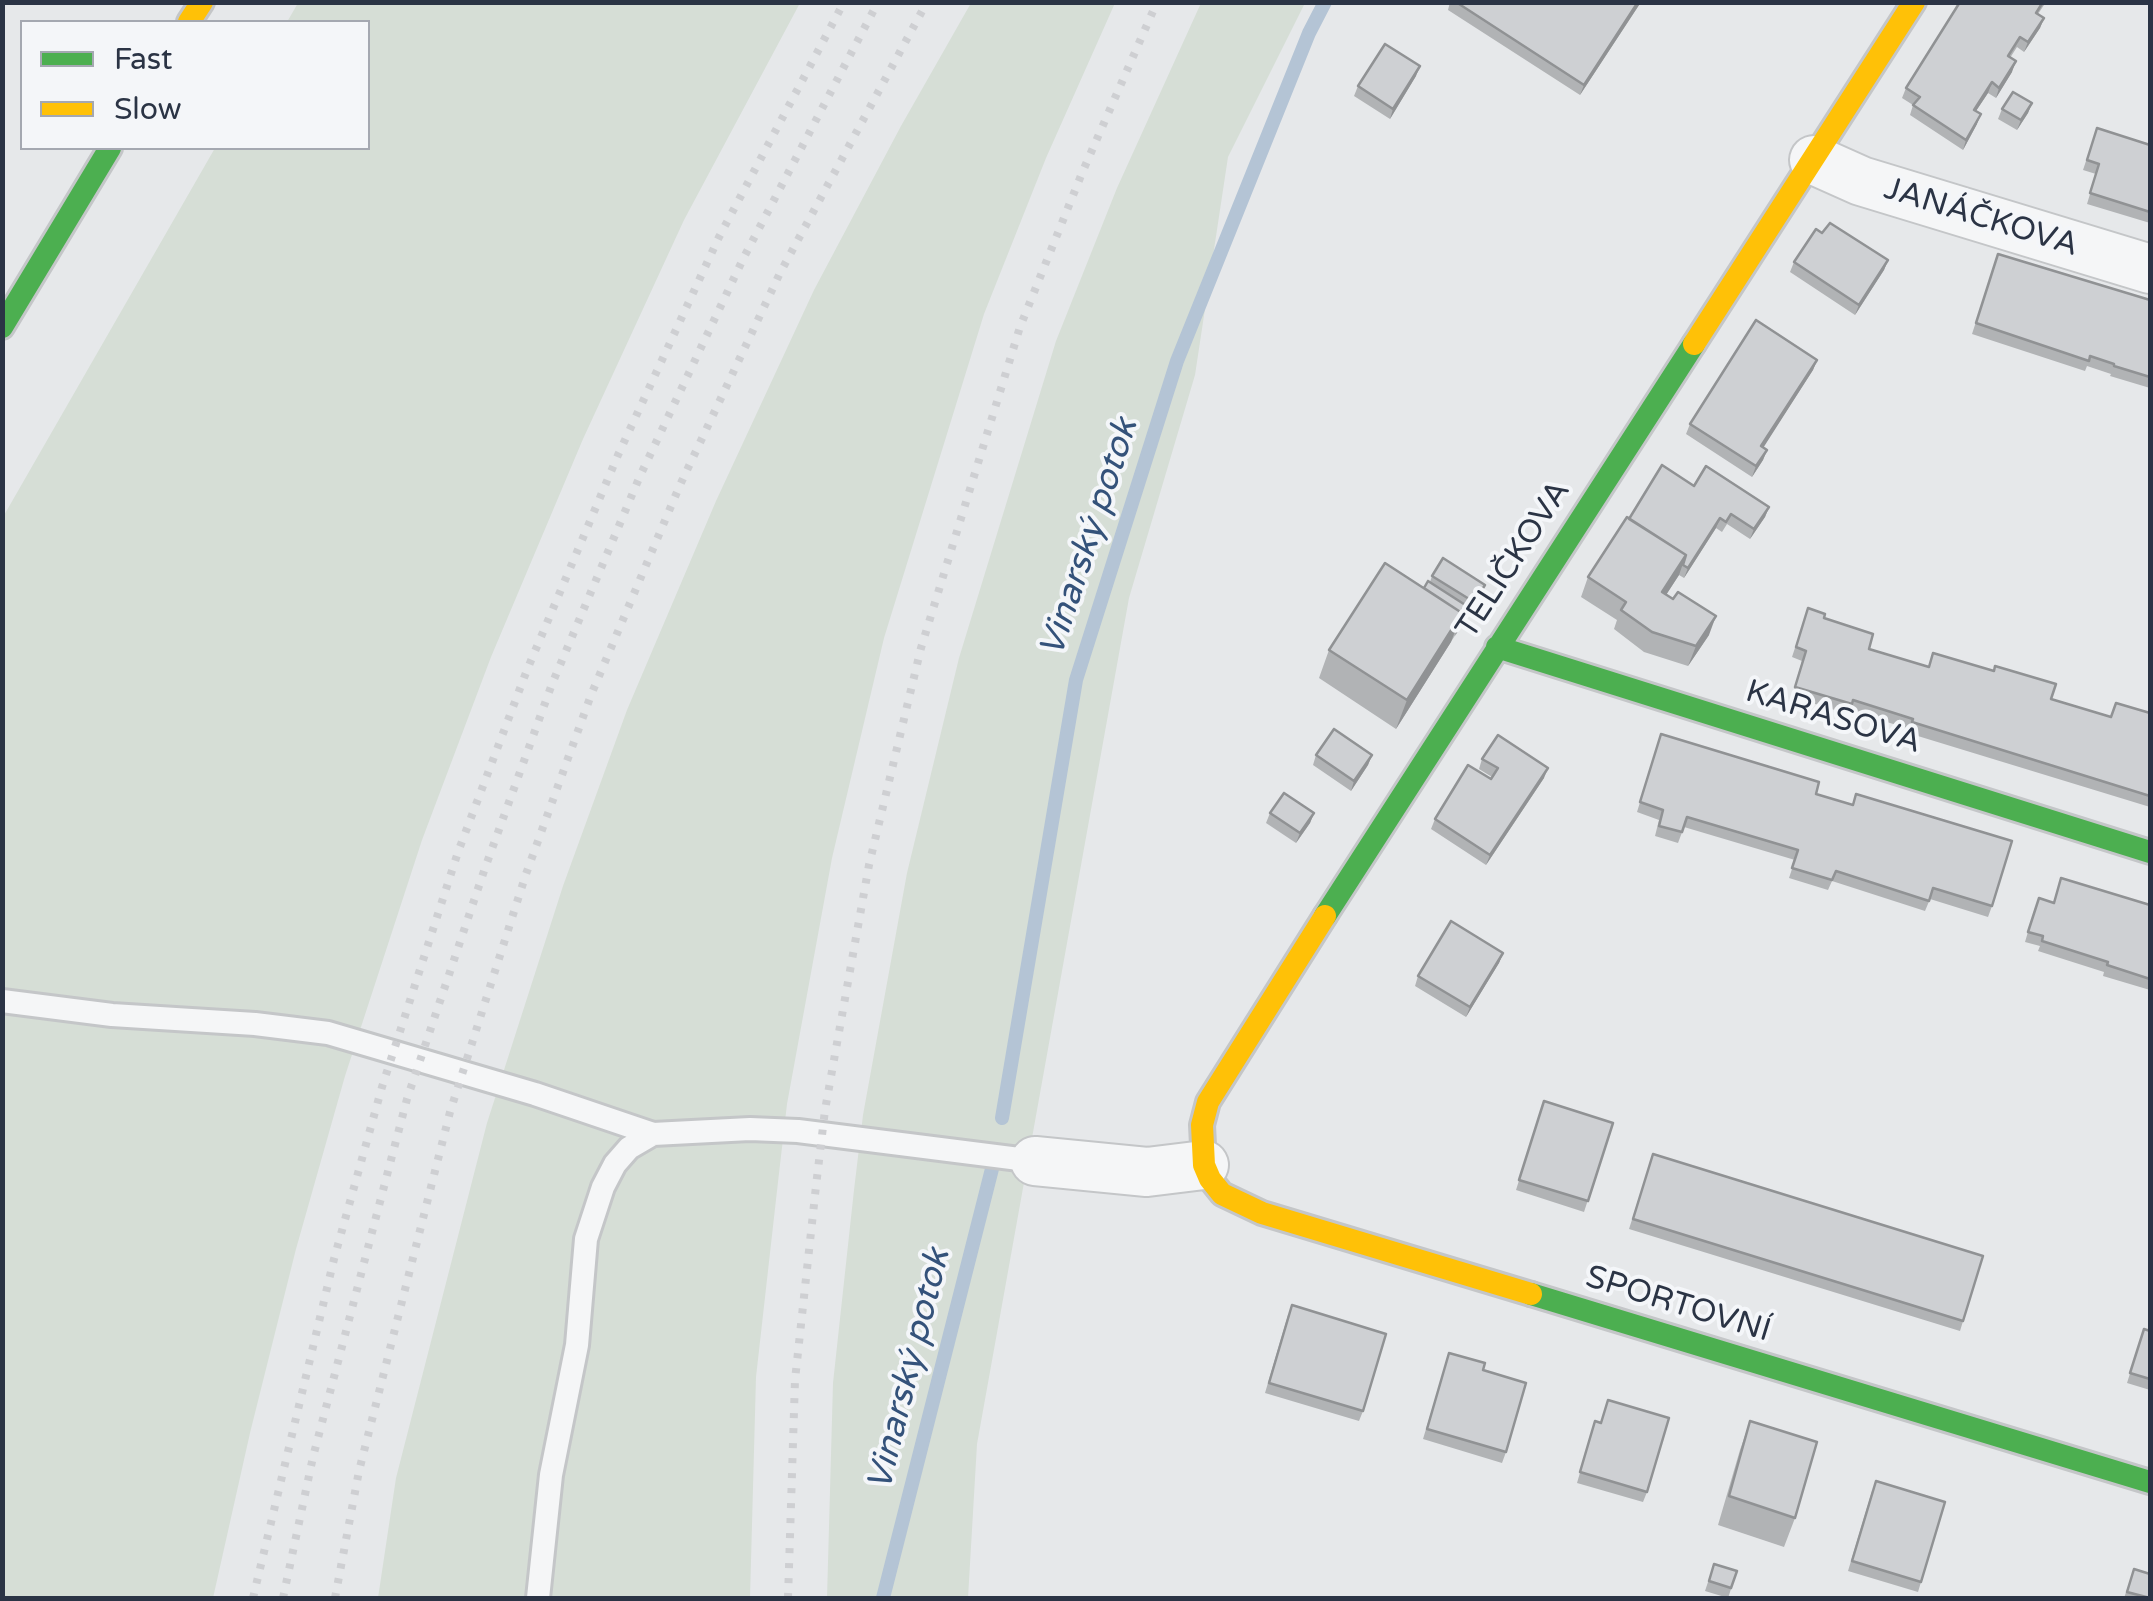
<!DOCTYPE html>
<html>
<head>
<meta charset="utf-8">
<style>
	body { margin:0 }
	#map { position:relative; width:2153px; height:1601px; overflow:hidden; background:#e6e8ea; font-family:"Varela Round",sans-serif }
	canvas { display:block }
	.frame { position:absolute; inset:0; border:5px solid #2b3445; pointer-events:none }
	.legend { position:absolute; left:20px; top:20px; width:350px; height:130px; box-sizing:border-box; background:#f4f6f9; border:2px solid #a4a8b1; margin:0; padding:12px 18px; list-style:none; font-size:30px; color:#2b3445 }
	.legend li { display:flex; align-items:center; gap:20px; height:50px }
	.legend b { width:50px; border:2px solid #a4a8b1 }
</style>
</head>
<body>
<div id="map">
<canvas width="2153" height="1601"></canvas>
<div class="frame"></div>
<ul class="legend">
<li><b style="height:12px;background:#4caf50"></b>Fast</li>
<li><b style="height:12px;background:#ffc107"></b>Slow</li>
</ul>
</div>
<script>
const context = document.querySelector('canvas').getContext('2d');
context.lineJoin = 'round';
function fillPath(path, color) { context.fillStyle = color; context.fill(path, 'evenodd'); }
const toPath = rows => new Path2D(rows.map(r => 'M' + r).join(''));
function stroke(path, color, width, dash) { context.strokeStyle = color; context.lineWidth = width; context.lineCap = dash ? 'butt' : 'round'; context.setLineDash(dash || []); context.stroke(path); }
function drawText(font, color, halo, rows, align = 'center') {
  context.font = font + ' "Varela Round",sans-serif'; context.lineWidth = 8; context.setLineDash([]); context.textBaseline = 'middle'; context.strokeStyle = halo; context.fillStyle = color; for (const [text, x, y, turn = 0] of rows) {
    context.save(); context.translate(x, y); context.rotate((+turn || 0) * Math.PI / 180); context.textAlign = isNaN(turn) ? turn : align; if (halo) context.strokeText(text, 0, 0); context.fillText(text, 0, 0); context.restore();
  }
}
const green = toPath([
	[298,3,800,3,684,220,583,439,491,657,422,840,345,1076,296,1249,250,1433,213,1598,3,1598,3,517,215,148,368,148,368,22,287,22],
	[971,3,1115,3,1046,158,984,314,884,638,832,858,787,1104,778,1182,756,1377,750,1598,378,1598,396,1478,487,1123,563,886,627,710,716,501,814,290,901,126],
	[1201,3,1305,3,1228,157,1195,375,1129,598,977,1444,968,1598,827,1598,833,1383,854,1190,863,1115,907,873,959,658,1056,341,1117,188]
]);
const stream = toPath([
	[1002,1118,1076,680,1177,361,1309,33,1325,2],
	[883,1598,995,1157]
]);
const lane = toPath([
	[2,1001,112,1015,255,1024,328,1033,535,1094,653,1134,750,1129,798,1131,1035,1161],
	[538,1598,551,1475,577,1345,586,1239,603,1187,615,1164,629,1148,653,1134]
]);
const street = toPath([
	[1814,160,1861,181,2150,269],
	[1035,1161,1147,1172,1204,1165]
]);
const fast = toPath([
	[2,327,110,148],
	[1497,647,2150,852],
	[1325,916,1694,344],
	[1531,1294,2150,1482]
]);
const slow = toPath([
	[189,22,202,2],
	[1694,344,1914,2],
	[1325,916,1208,1102,1202,1125,1204,1165,1210,1179,1222,1194,1262,1213,1531,1294]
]);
const rail = toPath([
	[253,1598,334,1259,382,1087,458,852,527,670,618,455,719,237,844,2],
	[283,1598,313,1457,407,1099,485,868,552,684,640,476,744,257,878,2],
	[335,1598,359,1471,450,1112,526,874,591,695,680,485,780,273,927,2],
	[788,1598,795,1380,816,1186,825,1110,869,865,921,648,1020,327,1082,173,1157,2]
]);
const wall = toPath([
	[1450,2,1641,2,1580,95,1448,10],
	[1960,2,2046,2,2038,14,2044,18,2040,28,2024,52,2017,47,2010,58,2012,72,1996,98,1988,93,1976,111,1977,124,1963,150,1910,115,1913,105,1902,98,1906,88],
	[1416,76,1390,119,1354,96,1358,86],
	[2032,103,2028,113,2017,130,1998,119,2002,109],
	[2097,128,2150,145,2150,223,2087,204,2096,174,2083,170],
	[1822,233,1888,260,1884,270,1855,315,1790,272,1794,262],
	[1998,254,2150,300,2150,388,2110,376,2111,374,2087,366,2085,371,1972,334],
	[1817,360,1813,370,1763,447,1767,450,1763,460,1752,477,1686,434,1690,424],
	[1769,507,1765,517,1750,539,1727,524,1722,532,1716,528,1684,578,1679,575,1666,595,1709,635,1688,666,1644,652,1614,629,1617,620,1581,597,1588,577,1629,519],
	[1432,576,1482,595,1470,612,1469,612,1466,618,1396,729,1319,678,1329,650,1424,588,1430,582],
	[1808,608,1869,649,1928,667,2051,699,2111,717,2150,713,2150,807,1908,733,1910,729,1850,711,1848,714,1792,697,1802,661,1792,657],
	[1661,734,1816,794,1992,906,1988,917,1930,899,1925,911,1832,881,1828,890,1789,878,1795,860,1684,827,1678,843,1655,836,1659,820,1637,812],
	[1316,755,1372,755,1368,765,1351,791,1313,765],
	[1482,759,1544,778,1486,865,1431,829,1435,819,1491,779,1492,777,1479,769],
	[1270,813,1314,813,1310,823,1296,843,1266,823],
	[2054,902,2150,905,2150,990,2103,976,2104,972,2038,951,2040,946,2025,942,2035,908],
	[1503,953,1499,963,1466,1017,1415,986,1418,976],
	[1544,1101,1613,1123,1584,1212,1516,1190],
	[1653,1154,1983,1256,1960,1331,1629,1229],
	[1288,1315,1363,1411,1359,1421,1265,1393],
	[2144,1329,2150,1331,2150,1390,2127,1383],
	[1446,1363,1483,1370,1506,1452,1502,1463,1423,1439],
	[1595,1421,1647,1492,1643,1502,1577,1483],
	[1750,1421,1795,1518,1784,1547,1718,1525,1740,1450],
	[1872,1491,1921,1582,1918,1592,1848,1571],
	[1714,1564,1737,1571,1728,1598,1705,1591],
	[2134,1569,2150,1598,2124,1598]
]);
const shadedWall = toPath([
	[1638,2,1641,2,1580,95,1584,85],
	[2044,18,2040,28,2024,52,2028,42],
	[2016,61,2012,72,1996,98,1999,88],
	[1420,66,1416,76,1390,119,1393,109],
	[1992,82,1988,93,1970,120,1974,110],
	[2032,103,2028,113,2017,130,2021,120],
	[1981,114,1977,124,1963,150,1966,140],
	[1888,260,1884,270,1855,315,1859,305],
	[1817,360,1813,370,1758,456,1761,446],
	[1767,450,1763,460,1752,477,1756,466],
	[1769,507,1765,517,1750,539,1754,529],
	[1720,518,1716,528,1684,578,1688,568],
	[1686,555,1679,575,1655,612,1662,592],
	[1485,585,1482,595,1470,612,1474,602],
	[1470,608,1466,618,1455,636,1458,626],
	[1462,613,1451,642,1396,729,1407,700],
	[1716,616,1709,635,1688,666,1696,646],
	[1372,755,1368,765,1351,791,1354,781],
	[1548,768,1544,778,1486,865,1490,855],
	[1314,813,1310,823,1296,843,1300,833],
	[1503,953,1499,963,1466,1017,1470,1007]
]);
const building = toPath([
	[1456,2,1638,2,1584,85,1456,2],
	[1960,2,2043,2,2036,13,2044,18,2028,42,2020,37,2008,56,2016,61,1999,88,1992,82,1974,110,1981,114,1966,140,1913,105,1920,97,1906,88,1960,2],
	[1385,44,1420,66,1393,109,1358,86,1385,44],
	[2013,92,2032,103,2021,120,2002,109,2013,92],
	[2097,128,2150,145,2150,212,2090,193,2099,164,2087,160,2097,128],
	[1830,223,1888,260,1859,305,1794,262,1816,229,1822,233,1830,223],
	[1998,254,2150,300,2150,377,2114,366,2114,364,2090,356,2089,361,1976,323,1998,254],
	[1756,320,1817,360,1761,446,1767,450,1756,466,1690,424,1756,320],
	[1662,465,1694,486,1706,466,1769,507,1754,529,1731,514,1726,522,1720,518,1688,568,1683,565,1686,555,1629,519,1662,465],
	[1627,517,1686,555,1662,592,1673,599,1678,592,1716,616,1696,646,1652,632,1621,610,1626,602,1588,577,1627,517],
	[1443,558,1485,585,1474,602,1432,576,1443,558],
	[1385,563,1462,613,1407,700,1329,650,1385,563],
	[1428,581,1470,608,1458,626,1462,613,1424,588,1428,581],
	[1808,608,1825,614,1824,618,1873,634,1869,649,1929,667,1933,653,1994,671,1995,666,2056,684,2051,699,2111,717,2116,703,2150,713,2150,796,1912,722,1913,719,1853,700,1852,704,1795,687,1806,651,1796,647,1808,608],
	[1334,729,1372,755,1354,781,1316,755,1334,729],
	[1661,734,1819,782,1816,794,1853,805,1856,794,2012,841,1992,906,1933,888,1929,901,1836,871,1832,880,1792,868,1798,850,1687,817,1682,832,1659,826,1663,810,1640,802,1661,734],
	[1498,735,1548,768,1490,855,1435,819,1468,765,1491,779,1498,768,1482,759,1498,735],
	[1284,793,1314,813,1300,833,1270,813,1284,793],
	[2061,878,2150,905,2150,979,2107,965,2108,962,2042,941,2043,936,2028,932,2039,898,2054,903,2061,878],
	[1451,921,1503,953,1470,1007,1418,976,1451,921],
	[1544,1101,1613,1123,1588,1201,1519,1180,1544,1101],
	[1653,1154,1983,1256,1963,1321,1633,1219,1653,1154],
	[1292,1305,1386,1334,1363,1411,1269,1383,1292,1305],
	[2144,1329,2150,1331,2150,1379,2130,1373,2144,1329],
	[1449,1353,1485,1363,1483,1370,1526,1383,1506,1452,1427,1429,1449,1353],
	[1608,1400,1669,1418,1647,1492,1580,1472,1595,1421,1601,1423,1608,1400],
	[1750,1421,1817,1442,1795,1518,1729,1496,1750,1421],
	[1876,1481,1945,1502,1921,1582,1852,1561,1876,1481],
	[1714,1564,1737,1571,1731,1588,1709,1581,1714,1564],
	[2134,1569,2150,1574,2150,1598,2127,1592,2134,1569]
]);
const streetNames = [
	["JANÁČKOVA",1981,218,17],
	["TELIČKOVA",1514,560,-57],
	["KARASOVA",1833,718,17],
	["SPORTOVNÍ",1678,1305,17]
];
const waterNames = [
	["Vinarský potok",1090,538,-72],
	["Vinarský potok",910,1370,-76]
];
fillPath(green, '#d6ded6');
stroke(stream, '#b4c4d5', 14);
stroke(lane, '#c4c6c8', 28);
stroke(street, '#c4c6c8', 52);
stroke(fast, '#c4c6c8', 28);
stroke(slow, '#c4c6c8', 28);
stroke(lane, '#f5f6f7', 22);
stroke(street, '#f5f6f7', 48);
stroke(fast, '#4caf50', 22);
stroke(slow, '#ffc107', 22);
stroke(rail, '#cecfd2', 8, [5, 10]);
fillPath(wall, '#b1b3b5');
fillPath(shadedWall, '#909294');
fillPath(building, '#ced0d3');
stroke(building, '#909294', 2.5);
drawText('32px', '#2b3445', '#f4f6f9', streetNames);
drawText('italic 35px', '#34527a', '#f4f6f9', waterNames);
</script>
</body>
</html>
